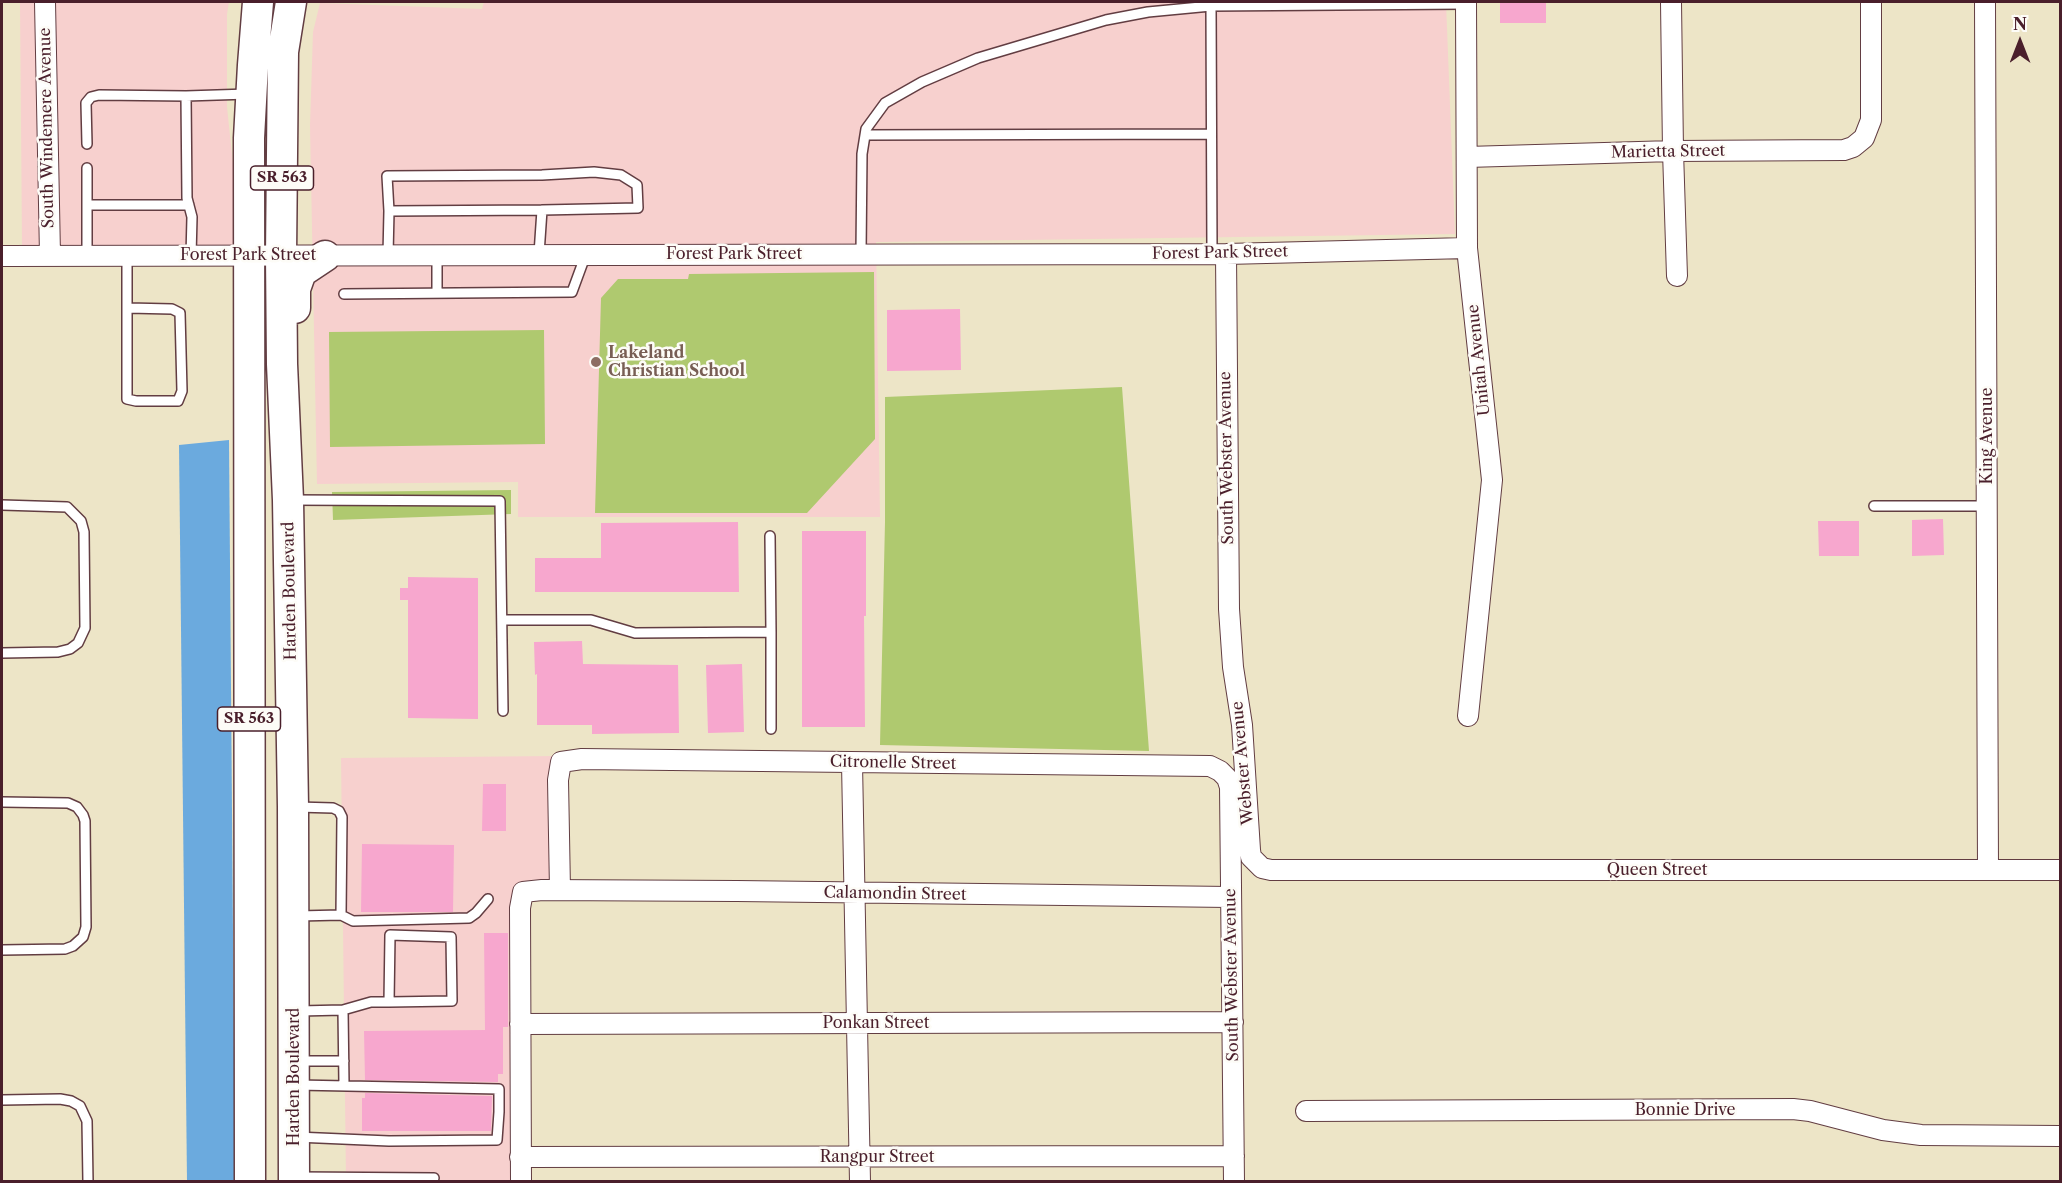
<!DOCTYPE html>
<html>
<head>
<meta charset="utf-8">
<style>
	body { margin:0 }
	#map { position:relative; width:2062px; height:1183px; overflow:hidden; background:#ede5c7; font-family:"Libre Caslon Text",serif }
	canvas { display:block }
	.frame { position:absolute; inset:0; border:3px solid #4a1f2b; pointer-events:none }
	.north { position:absolute; left:1990px; top:12px; width:60px; height:60px; -webkit-text-stroke:4px #fdfcf7; paint-order:stroke; rotate:0deg; font-size:16px; font-weight:700; line-height:24px; text-align:center; color:#4a1f2b }
	.north::after { content:''; display:block; margin:auto; width:21px; height:27px; background:#4a1f2b; clip-path:polygon(50% 0,100% 100%,50% 72%,0 100%) }
</style>
</head>
<body>
<div id="map">
<canvas width="2062" height="1183"></canvas>
<div class="frame"></div>
<div class="north">N</div>
</div>
<script>
const context = document.querySelector('canvas').getContext('2d');
context.lineJoin = 'round';
function fillPath(path, color) { context.fillStyle = color; context.fill(path, 'evenodd'); }
const toPath = rows => new Path2D(rows.map(r => 'M' + r).join(''));
function stroke(path, color, width, dash) { context.strokeStyle = color; context.lineWidth = width; context.lineCap = dash ? 'butt' : 'round'; context.setLineDash(dash || []); context.stroke(path); }
function drawText(font, color, halo, rows, align = 'center') {
  context.font = font + ' "Libre Caslon Text",serif'; context.lineWidth = 5; context.setLineDash([]); context.textBaseline = 'middle'; context.strokeStyle = halo; context.fillStyle = color; for (const [text, x, y, turn = 0] of rows) {
    context.save(); context.translate(x, y); context.rotate((+turn || 0) * Math.PI / 180); context.textAlign = isNaN(turn) ? turn : align; if (halo) context.strokeText(text, 0, 0); context.fillText(text, 0, 0); context.restore();
  }
}
const built = toPath([
	[20,2,36,2,41,246,22,246],
	[53,2,229,2,227,14,227,107,240,230,240,246,58,246],
	[484,2,1446,2,1455,234,876,242,880,517,518,517,518,482,317,484,310,126,313,32,320,3,482,9],
	[556,756,551,881,511,908,512,1181,346,1181,341,758]
]);
const green = toPath([
	[874,272,875,439,807,513,595,513,601,298,618,279,688,279,689,274],
	[544,330,545,444,330,447,329,332],
	[1122,387,1149,751,880,745,885,522,885,397],
	[511,490,511,514,333,520,332,492]
]);
const water = toPath([
	[229,440,235,1181,187,1181,179,445]
]);
const building = toPath([
	[1500,2,1546,2,1546,23,1500,23],
	[960,309,961,370,887,371,887,310],
	[1943,519,1944,555,1912,556,1912,520],
	[1818,521,1859,521,1859,556,1819,556],
	[738,522,739,592,535,592,535,558,601,558,601,523],
	[802,531,866,531,866,616,864,616,865,727,802,727],
	[408,577,478,578,478,719,408,718,408,600,400,600,400,588,408,588],
	[582,641,583,664,678,665,679,733,592,734,592,725,537,725,537,674,535,675,534,642],
	[742,664,744,732,708,733,706,665],
	[483,784,506,784,506,831,482,831],
	[362,844,454,845,453,912,361,912],
	[484,933,508,933,508,1027,503,1027,503,1074,498,1074,498,1082,365,1080,364,1031,485,1030],
	[365,1093,492,1096,491,1131,362,1131,362,1098,365,1098]
]);
const service = toPath([
	[1211,6,1212,253],
	[865,135,1210,134],
	[87,144,86,103,91,97,99,95,186,96],
	[87,168,87,205],
	[389,211,387,176,542,175,594,172,621,175,637,185,638,208,542,210],
	[861,253,862,154,866,129,885,103,922,82,978,58,1106,20,1148,12,1211,6,1466,4],
	[87,255,87,205,189,205],
	[127,255,127,399,136,401,178,401,182,391,180,313,172,309,128,308],
	[388,255,389,211,542,210,539,254],
	[437,255,437,293],
	[191,256,192,217,187,198,186,96,248,94],
	[344,294,572,292,586,254],
	[291,500,500,501,503,711],
	[2,505,67,507,81,521,84,532,85,628,78,643,70,649,58,652,2,653],
	[1874,506,1987,506],
	[503,620,591,620,635,633,771,632,770,536],
	[771,632,771,729],
	[2,802,68,803,77,807,83,815,85,821,86,927,83,937,73,946,65,949,2,950],
	[297,807,333,808,339,811,342,817,341,915],
	[298,916,341,915,353,921,469,918,476,913,488,899],
	[343,1010,344,1085],
	[299,1011,343,1010,371,1002,389,1002,452,1001,451,937,390,935,389,1002],
	[298,1061,344,1061],
	[2,1100,60,1099,71,1101,80,1106,87,1121,88,1182],
	[296,1137,389,1141,497,1140,499,1112,499,1089,297,1085],
	[297,1177,434,1178]
]);
const minor = toPath([
	[45,2,50,255],
	[1466,2,1467,248,1492,480,1468,716],
	[1671,2,1673,151,1677,276],
	[1985,2,1988,870],
	[1467,157,1673,151,1844,150,1853,147,1864,138,1871,120,1871,2],
	[1226,254,1229,609,1233,667,1242,725,1250,850,1251,857,1262,868,1271,870,2060,870],
	[2,256,1226,254,1467,248],
	[852,763,860,1182],
	[560,890,558,780,561,762,582,759,1210,766,1220,771,1227,778,1230,787,1234,1182],
	[520,1024,1233,1022],
	[1306,1111,1793,1109,1810,1111,1883,1130,1921,1135,2060,1136],
	[520,1157,1234,1156],
	[521,1182,520,908,523,892,542,890,737,891,1230,897]
]);
const primary = toPath([
	[291,2,283,52,281,256,282,364,288,500,293,807,294,1182],
	[295,308,295,289,301,272,325,256],
	[250,1182,249,138,253,65,258,2]
]);
const markers = [
	[596,362,6,"#8d6e63"]
];
const shields = [
	[282,178,63],
	[249,719,63]
];
const shieldNames = [
	["SR 563",282,178],
	["SR 563",249,719]
];
const streetNames = [
	["South Windemere Avenue",47,128,-91],
	["Marietta Street",1668,152,-1],
	["Forest Park Street",1220,253,-1],
	["Forest Park Street",734,254],
	["Forest Park Street",248,255],
	["Unitah Avenue",1479,360,-96],
	["King Avenue",1987,436,-90],
	["South Webster Avenue",1227,458,-91],
	["Harden Boulevard",290,591,-91],
	["Citronelle Street",893,763,1],
	["Webster Avenue",1243,763,-95],
	["Queen Street",1657,870],
	["Calamondin Street",895,894,1],
	["South Webster Avenue",1232,975,-91],
	["Ponkan Street",876,1023],
	["Harden Boulevard",294,1077,-90],
	["Bonnie Drive",1685,1110],
	["Rangpur Street",877,1157]
];
const educationNames = [
	["Lakeland",608,353],
	["Christian School",608,371]
];
fillPath(built, '#f7d0ce');
fillPath(green, '#afc96f');
fillPath(water, '#6baade');
fillPath(building, '#f7a7ce');
stroke(service, '#623d42', 12);
stroke(minor, '#623d42', 22);
stroke(primary, '#623d42', 33);
stroke(service, '#fff', 9);
stroke(minor, '#fff', 20);
stroke(primary, '#fff', 30);
for (const [x, y, r, color] of markers) { const dot = new Path2D(); dot.arc(x, y, r, 0, 2 * Math.PI); context.fillStyle = color; context.fill(dot); stroke(dot, '#fdfcf7', 2); }
for (const [x, y, w] of shields) { const box = new Path2D(); box.roundRect(x - w / 2, y - 12, w, 24, 4.5); context.fillStyle = '#fdfcf7'; context.fill(box); stroke(box, '#4a1f2b', 1.5); }
drawText('bold 15px', '#4a1f2b', null, shieldNames);
drawText('16px', '#4a1f2b', '#fdfcf7', streetNames);
drawText('bold 16px', '#785e54', '#fdfcf7', educationNames, 'left');
</script>
</body>
</html>
